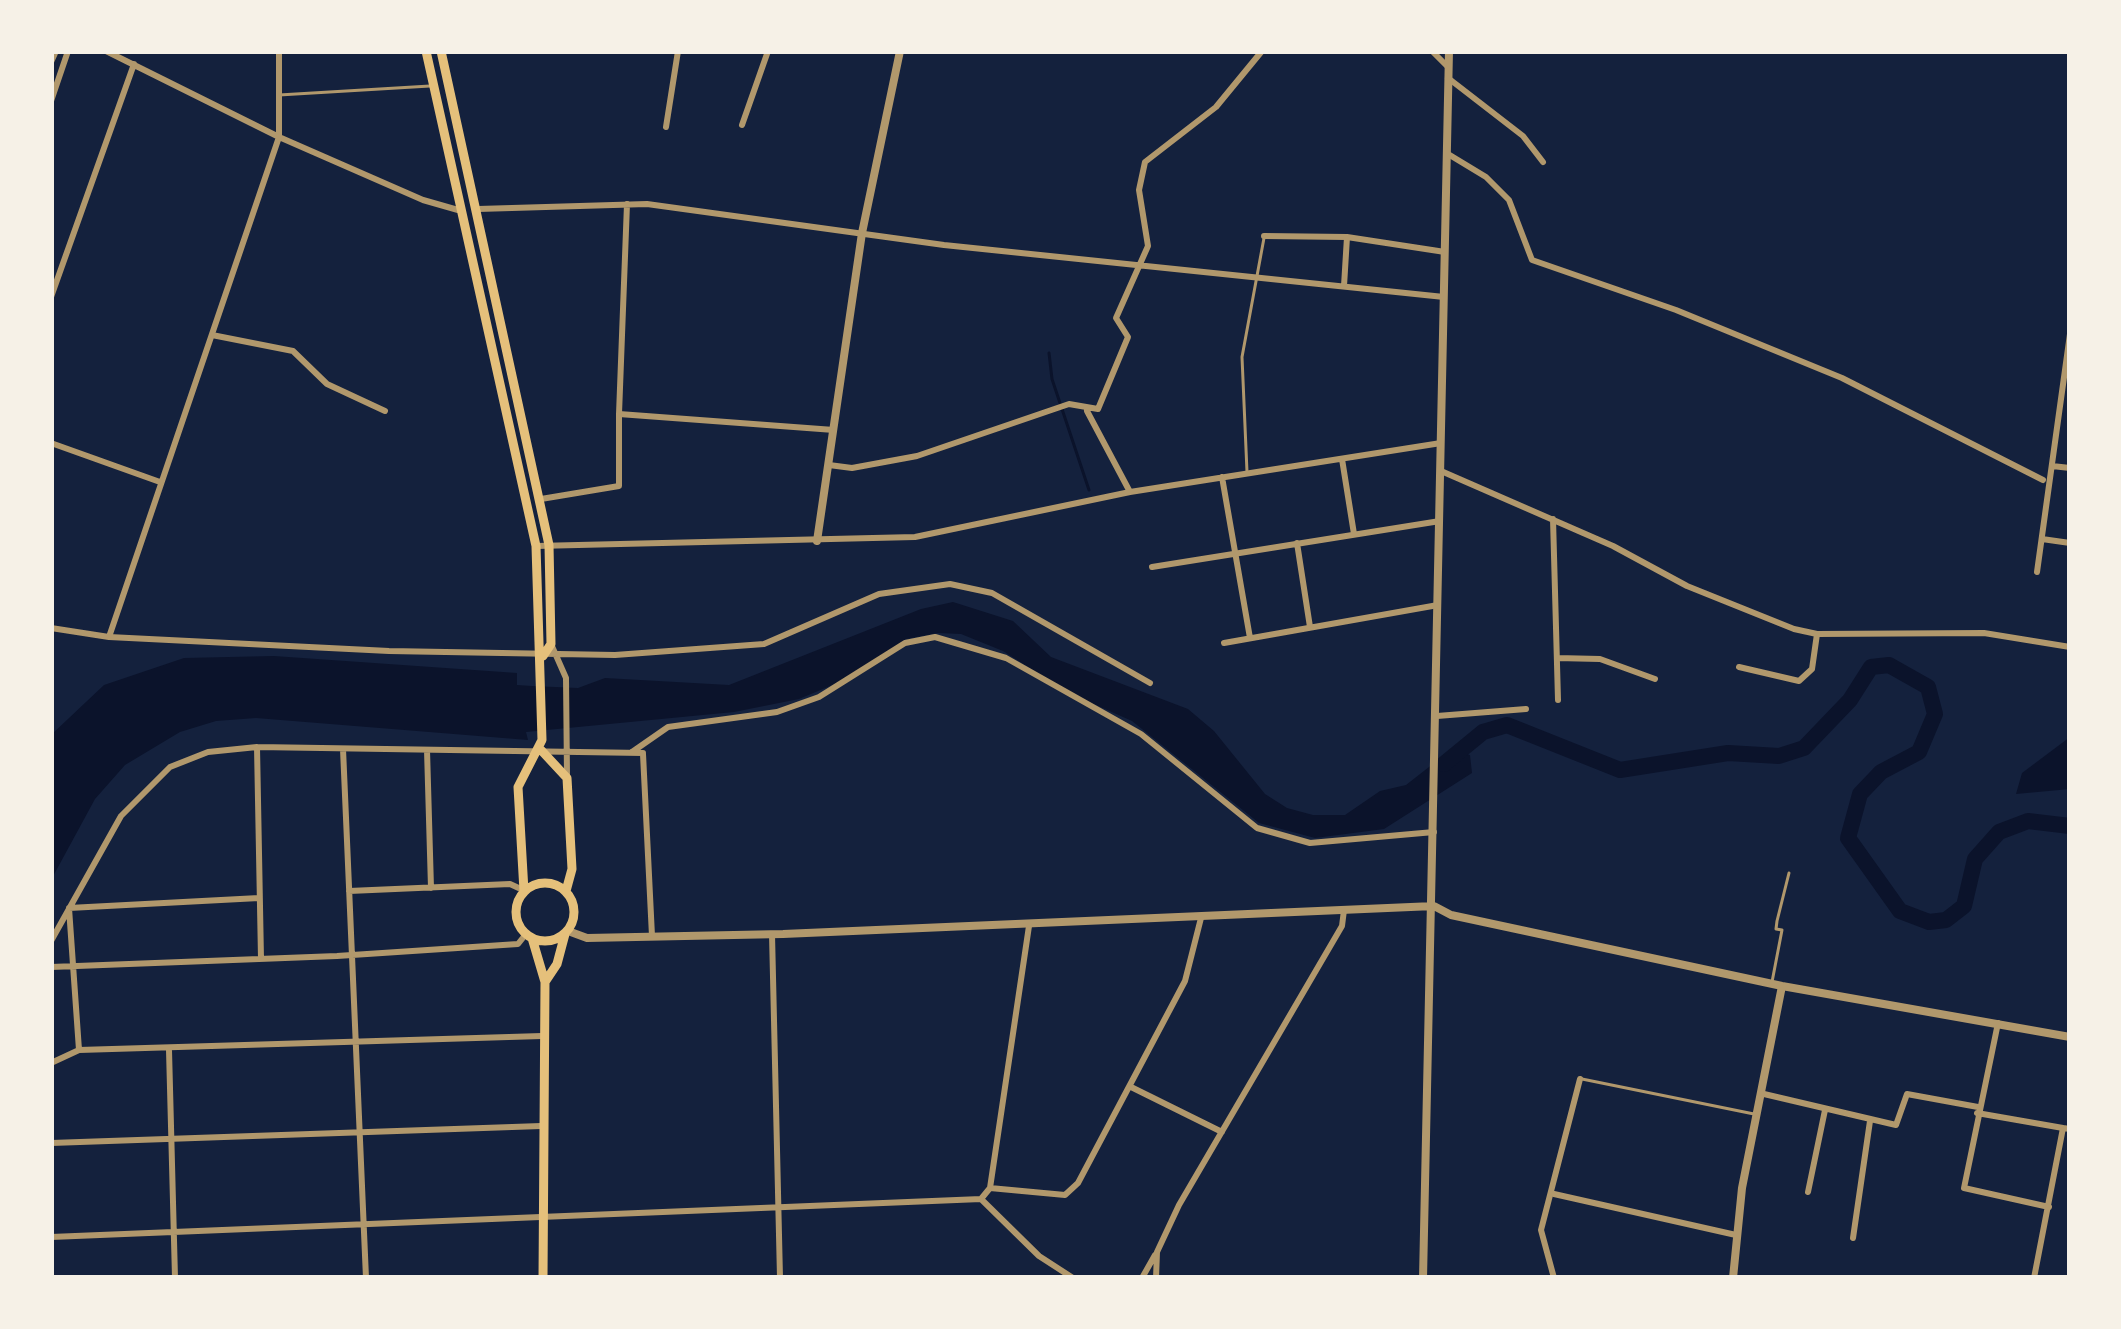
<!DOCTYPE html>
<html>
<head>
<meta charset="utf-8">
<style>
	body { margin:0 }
	#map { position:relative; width:2121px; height:1329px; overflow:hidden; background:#14213d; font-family:Helvetica,sans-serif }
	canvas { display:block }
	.frame { position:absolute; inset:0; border:54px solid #f6f1e7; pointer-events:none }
</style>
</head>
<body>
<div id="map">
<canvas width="2121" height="1329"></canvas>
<div class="frame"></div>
</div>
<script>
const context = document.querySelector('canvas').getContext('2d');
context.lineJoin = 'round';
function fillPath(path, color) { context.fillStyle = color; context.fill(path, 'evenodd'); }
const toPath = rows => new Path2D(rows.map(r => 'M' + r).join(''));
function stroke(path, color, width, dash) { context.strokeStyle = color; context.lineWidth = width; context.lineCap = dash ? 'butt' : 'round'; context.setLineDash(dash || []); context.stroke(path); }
const water = toPath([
	[953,602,1013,621,1051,657,1188,709,1214,731,1265,794,1287,808,1313,815,1345,815,1380,791,1406,785,1452,749,1470,755,1472,773,1384,829,1315,838,1259,823,1132,721,1069,693,1003,651,961,634,938,633,906,639,842,681,799,699,734,712,526,732,528,740,256,718,216,721,180,732,125,765,95,799,51,880,51,735,104,685,184,658,274,656,517,673,517,685,532,686,578,688,605,678,729,685,921,609],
	[2070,737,2070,789,2016,794,2022,773]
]);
const stream = toPath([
	[1049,353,1052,379,1089,490]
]);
const river = toPath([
	[1444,764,1483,732,1507,725,1620,770,1728,753,1779,756,1804,748,1850,700,1871,667,1889,665,1928,687,1935,714,1919,752,1881,772,1860,794,1848,838,1900,911,1929,922,1946,920,1964,906,1975,859,1999,832,2028,821,2070,826]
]);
const service = toPath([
	[279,95,430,86],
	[1247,472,1242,357,1264,238],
	[1772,982,1782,930,1776,929,1777,921,1789,873],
	[1582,1079,1754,1114]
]);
const minor = toPath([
	[106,51,279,137,423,200,458,210],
	[1432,51,1448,67],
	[51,62,56,51],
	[1448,78,1523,136,1543,162],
	[51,101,68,51],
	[742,125,768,51],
	[666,127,678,51],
	[1448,154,1486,177,1509,200,1532,260,1676,310,1842,378,2043,480],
	[627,204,619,414,834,430],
	[478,209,647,204,944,245,1444,297],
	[1264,236,1347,237,1445,252],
	[1344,286,1347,237],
	[51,297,134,64],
	[212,335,293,351,327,384,385,411],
	[1087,411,1130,492],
	[51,443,160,482],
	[1342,459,1354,534],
	[829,465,852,468,917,456,1069,404,1098,409,1128,337,1116,318,1148,246,1139,190,1145,162,1216,107,1262,51],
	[2052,466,2070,468],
	[1441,471,1613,546,1687,586,1794,629,1817,634,1984,633,2070,647],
	[1222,477,1250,638],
	[541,499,619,486,619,414],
	[1553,519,1558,700],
	[2042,539,2070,543],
	[1297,543,1310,627],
	[536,546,915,537,1130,492,1441,443],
	[1152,567,1440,521],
	[2037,572,2070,334],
	[51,628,109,637,389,651,615,655,764,644,879,594,950,584,992,593,1150,683],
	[109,637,279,137,279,51],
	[1224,643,1438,605],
	[551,644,566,678,567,775],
	[1557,658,1600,659,1655,679],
	[1739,667,1799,681,1812,669,1817,634],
	[1437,716,1526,709],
	[257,747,261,959],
	[343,749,366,1278],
	[427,750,431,888],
	[632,752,668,727,777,712,819,697,905,643,935,637,1006,658,1141,734,1257,828,1310,843,1434,832],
	[643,754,652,936],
	[349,891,510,884,523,890],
	[772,934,780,1278],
	[51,941,121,816,170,767,208,752,257,747,643,753],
	[51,967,337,956,518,944,526,934],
	[1998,1023,1964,1188,2049,1207],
	[79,1050,542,1036],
	[169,1050,175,1278],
	[51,1063,79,1050,69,908,259,898],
	[1131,1087,1222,1132],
	[1764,1094,1896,1125,1907,1094,1978,1107],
	[1977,1113,2063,1128],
	[51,1143,541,1126],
	[990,1188,1029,926],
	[1808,1192,1825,1110],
	[1554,1194,1736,1235],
	[981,1199,1039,1256,1073,1278],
	[51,1237,981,1199,990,1188,1065,1195,1078,1183,1185,981,1201,918],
	[1853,1238,1870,1121],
	[1142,1278,1155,1255],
	[1156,1278,1157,1252,1179,1205,1342,926,1344,910],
	[1554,1278,1541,1230,1580,1079],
	[2034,1278,2063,1128,2070,1129]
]);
const tertiary = toPath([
	[817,541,862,233,900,51],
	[568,931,587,938,783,934,1434,906,1451,915,1782,986,2070,1037],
	[1423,1278,1449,51],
	[1733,1278,1742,1188,1782,986]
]);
const primary = toPath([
	[426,51,536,546,542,740,518,787,524,891],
	[441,51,549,545,551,644,543,656],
	[541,750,567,778,572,869,566,891],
	'516 912a29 29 0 1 1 58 0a29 29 0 1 1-58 0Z',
	[532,938,545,982,543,1278],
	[545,982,557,964,565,934]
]);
fillPath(water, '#0b132b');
stroke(stream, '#0b132b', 3);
stroke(river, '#0b132b', 16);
stroke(service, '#b1986c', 3);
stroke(minor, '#b1986c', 6);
stroke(tertiary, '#b1986c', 8);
stroke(primary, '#e5c07b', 9);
</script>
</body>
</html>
